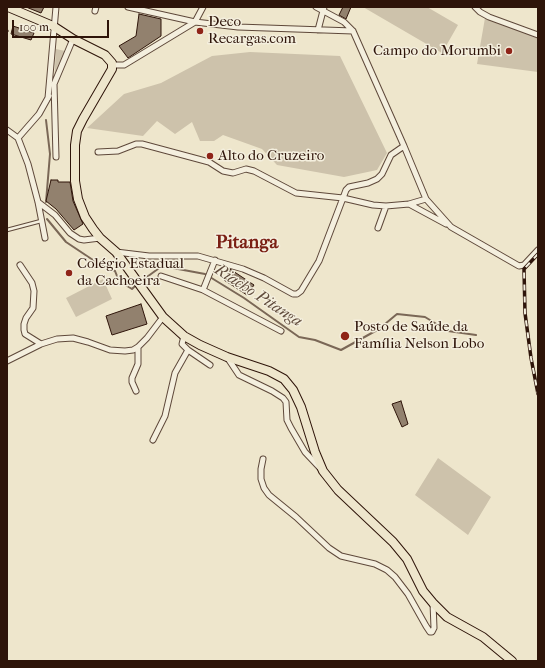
<!DOCTYPE html>
<html>
<head>
<meta charset="utf-8">
<style>
	body { margin:0 }
	#map { position:relative; width:545px; height:668px; overflow:hidden; background:#eee6cc; font-family:"IM FELL French Canon",serif }
	canvas { display:block }
	.frame { position:absolute; inset:0; border:8px solid #2e1409; pointer-events:none }
	.scale { position:absolute; left:12px; top:20px; width:97px; height:18px; box-sizing:border-box; border:2px solid #2e1409; border-top:0; padding-left:5px; font-size:12px; line-height:14px; white-space:nowrap; color:#2e1409; -webkit-text-stroke:3px #f4efde; paint-order:stroke }
</style>
</head>
<body>
<div id="map">
<canvas width="545" height="668"></canvas>
<div class="frame"></div>
<div class="scale">100 m</div>
</div>
<script>
const context = document.querySelector('canvas').getContext('2d');
context.lineJoin = 'round';
function fillPath(path, color) { context.fillStyle = color; context.fill(path, 'evenodd'); }
const toPath = rows => new Path2D(rows.map(r => 'M' + r).join(''));
function stroke(path, color, width, dash) { context.strokeStyle = color; context.lineWidth = width; context.lineCap = dash ? 'butt' : 'round'; context.setLineDash(dash || []); context.stroke(path); }
function drawText(font, color, halo, rows, align = 'center') {
  context.font = font + ' "IM FELL French Canon",serif'; context.lineWidth = 3; context.setLineDash([]); context.textBaseline = 'middle'; context.strokeStyle = halo; context.fillStyle = color; for (const [text, x, y, turn = 0] of rows) {
    context.save(); context.translate(x, y); context.rotate((+turn || 0) * Math.PI / 180); context.textAlign = isNaN(turn) ? turn : align; if (halo) context.strokeText(text, 0, 0); context.fillText(text, 0, 0); context.restore();
  }
}
const green = toPath([
	[363,7,427,7,458,25,442,53],
	[485,18,538,37,538,72,477,64],
	[56,49,65,51,54,84],
	[250,52,340,56,387,153,377,170,344,177,277,165,262,149,223,135,214,141,200,141,192,122,175,134,157,121,143,136,87,128,124,94,161,83,212,56],
	[103,279,112,299,76,317,66,298],
	[438,458,491,497,468,535,415,495]
]);
const stream = toPath([
	[7,30,8,31],
	[46,120,50,154,46,202],
	[47,219,66,242,93,260,115,271,119,281,132,289,136,285],
	[140,282,162,266,205,274,244,298,299,337,315,340,341,350,379,329,397,314,425,317,448,331,476,335]
]);
const building = toPath([
	[26,7,44,7,41,13,26,7],
	[343,7,351,7,346,19,339,15,343,7],
	[139,14,161,19,161,36,128,58,119,46,136,36,139,14],
	[13,26,34,33,31,40,11,34,13,26],
	[51,180,58,180,58,182,70,182,73,201,83,224,74,230,56,209,46,201,51,180],
	[230,269,254,285,247,295,224,280,230,269],
	[141,304,147,324,112,335,106,316,141,304],
	[401,401,408,424,402,427,392,404,401,401]
]);
const service = toPath([
	[7,230,41,221]
]);
const minor = toPath([
	[128,7,195,22,238,27,353,31],
	[316,7,344,22,353,31,404,146,426,199,451,227,519,266,524,265,538,250],
	[475,7,480,12,489,17,538,35],
	[95,11,96,7],
	[195,22,203,7],
	[318,30,324,7],
	[113,65,124,65,195,22],
	[48,98,56,7],
	[7,130,18,138],
	[18,138,28,164,38,202,45,238],
	[18,138,39,114,49,96],
	[404,146,391,155,382,174,377,179,368,183,349,187,346,190,343,198,373,205,386,206,409,204],
	[98,152,118,151,136,144,142,144,209,162,223,171,233,173,246,169,254,171,296,193,343,198,319,261,301,291,297,294,293,294,264,278,243,269,198,256,149,256,116,252],
	[56,157,54,84,73,39],
	[426,199,409,204,446,224],
	[38,202,55,215,70,233,79,239,84,240,100,238],
	[378,228,386,206],
	[20,265,32,283,34,291,33,308,26,318,24,324,24,330,25,334,41,344],
	[161,276,203,290,281,331],
	[203,290,215,260],
	[184,336,182,344,188,350,210,365],
	[227,357,239,375,272,391,283,398,286,402,287,420,291,428,305,452,321,469],
	[7,361,41,344,57,339,73,338,88,342,110,350,125,351,133,350,138,347,147,338,163,317],
	[136,391,132,382,132,378,138,364,138,347],
	[153,440,165,416,175,373,188,350],
	[263,459,261,469,261,479,264,488,269,495,296,517,329,548,341,556,375,564,387,570,395,577,408,594,426,626,430,632,432,632,434,628,433,603]
]);
const primary = toPath([
	[8,7,53,26,73,39,105,55,112,63,112,69,83,119,77,131,75,145,75,181,78,199,85,217,93,229,100,238,116,252,163,317,184,336,200,345,227,357,269,371,284,379,293,390,301,407,315,452,323,471,338,490,393,542,407,559,423,591,433,603,447,617,483,637,512,661]
]);
const rail = toPath([
	[538,254,524,269,525,313,531,358,538,394]
]);
const markers = [
	[200,31,4,"#8f2418"],
	[509,51,4,"#8f2418"],
	[210,156,4,"#8f2418"],
	[69,273,4,"#8f2418"],
	[345,336,5,"#8f2418"]
];
const poiNames = [
	["Deco",208,22],
	["Recargas.com",208,39],
	["Campo do Morumbi",501,51,"right"],
	["Alto do Cruzeiro",218,156],
	["Colégio Estadual",77,264],
	["da Cachoeira",77,281],
	["Posto de Saúde da",354,327],
	["Família Nelson Lobo",354,344]
];
const waterNames = [
	["Riacho Pitanga",258,296,33]
];
const districtNames = [
	["Pitanga",247,243]
];
fillPath(green, '#cdc2ab');
stroke(stream, '#7a6756', 2);
fillPath(building, '#92816e');
stroke(building, '#2e1409', 1);
stroke(service, '#5e483a', 4.5);
stroke(minor, '#5e483a', 7);
stroke(primary, '#2e1409', 10);
stroke(service, '#f4efde', 2.5);
stroke(minor, '#f4efde', 5);
stroke(primary, '#eee6cc', 8);
stroke(rail, '#2e1409', 3.5);
stroke(rail, '#f4efde', 2, [6]);
for (const [x, y, r, color] of markers) { const dot = new Path2D(); dot.arc(x, y, r, 0, 2 * Math.PI); context.fillStyle = color; context.fill(dot); stroke(dot, '#f4efde', 1.5); }
drawText('15px', '#2e1409', '#f4efde', poiNames, 'left');
drawText('italic 16px', '#614c3d', '#f4efde', waterNames);
drawText('bold 19px', '#7a1f14', '#f4efde', districtNames);
</script>
</body>
</html>
